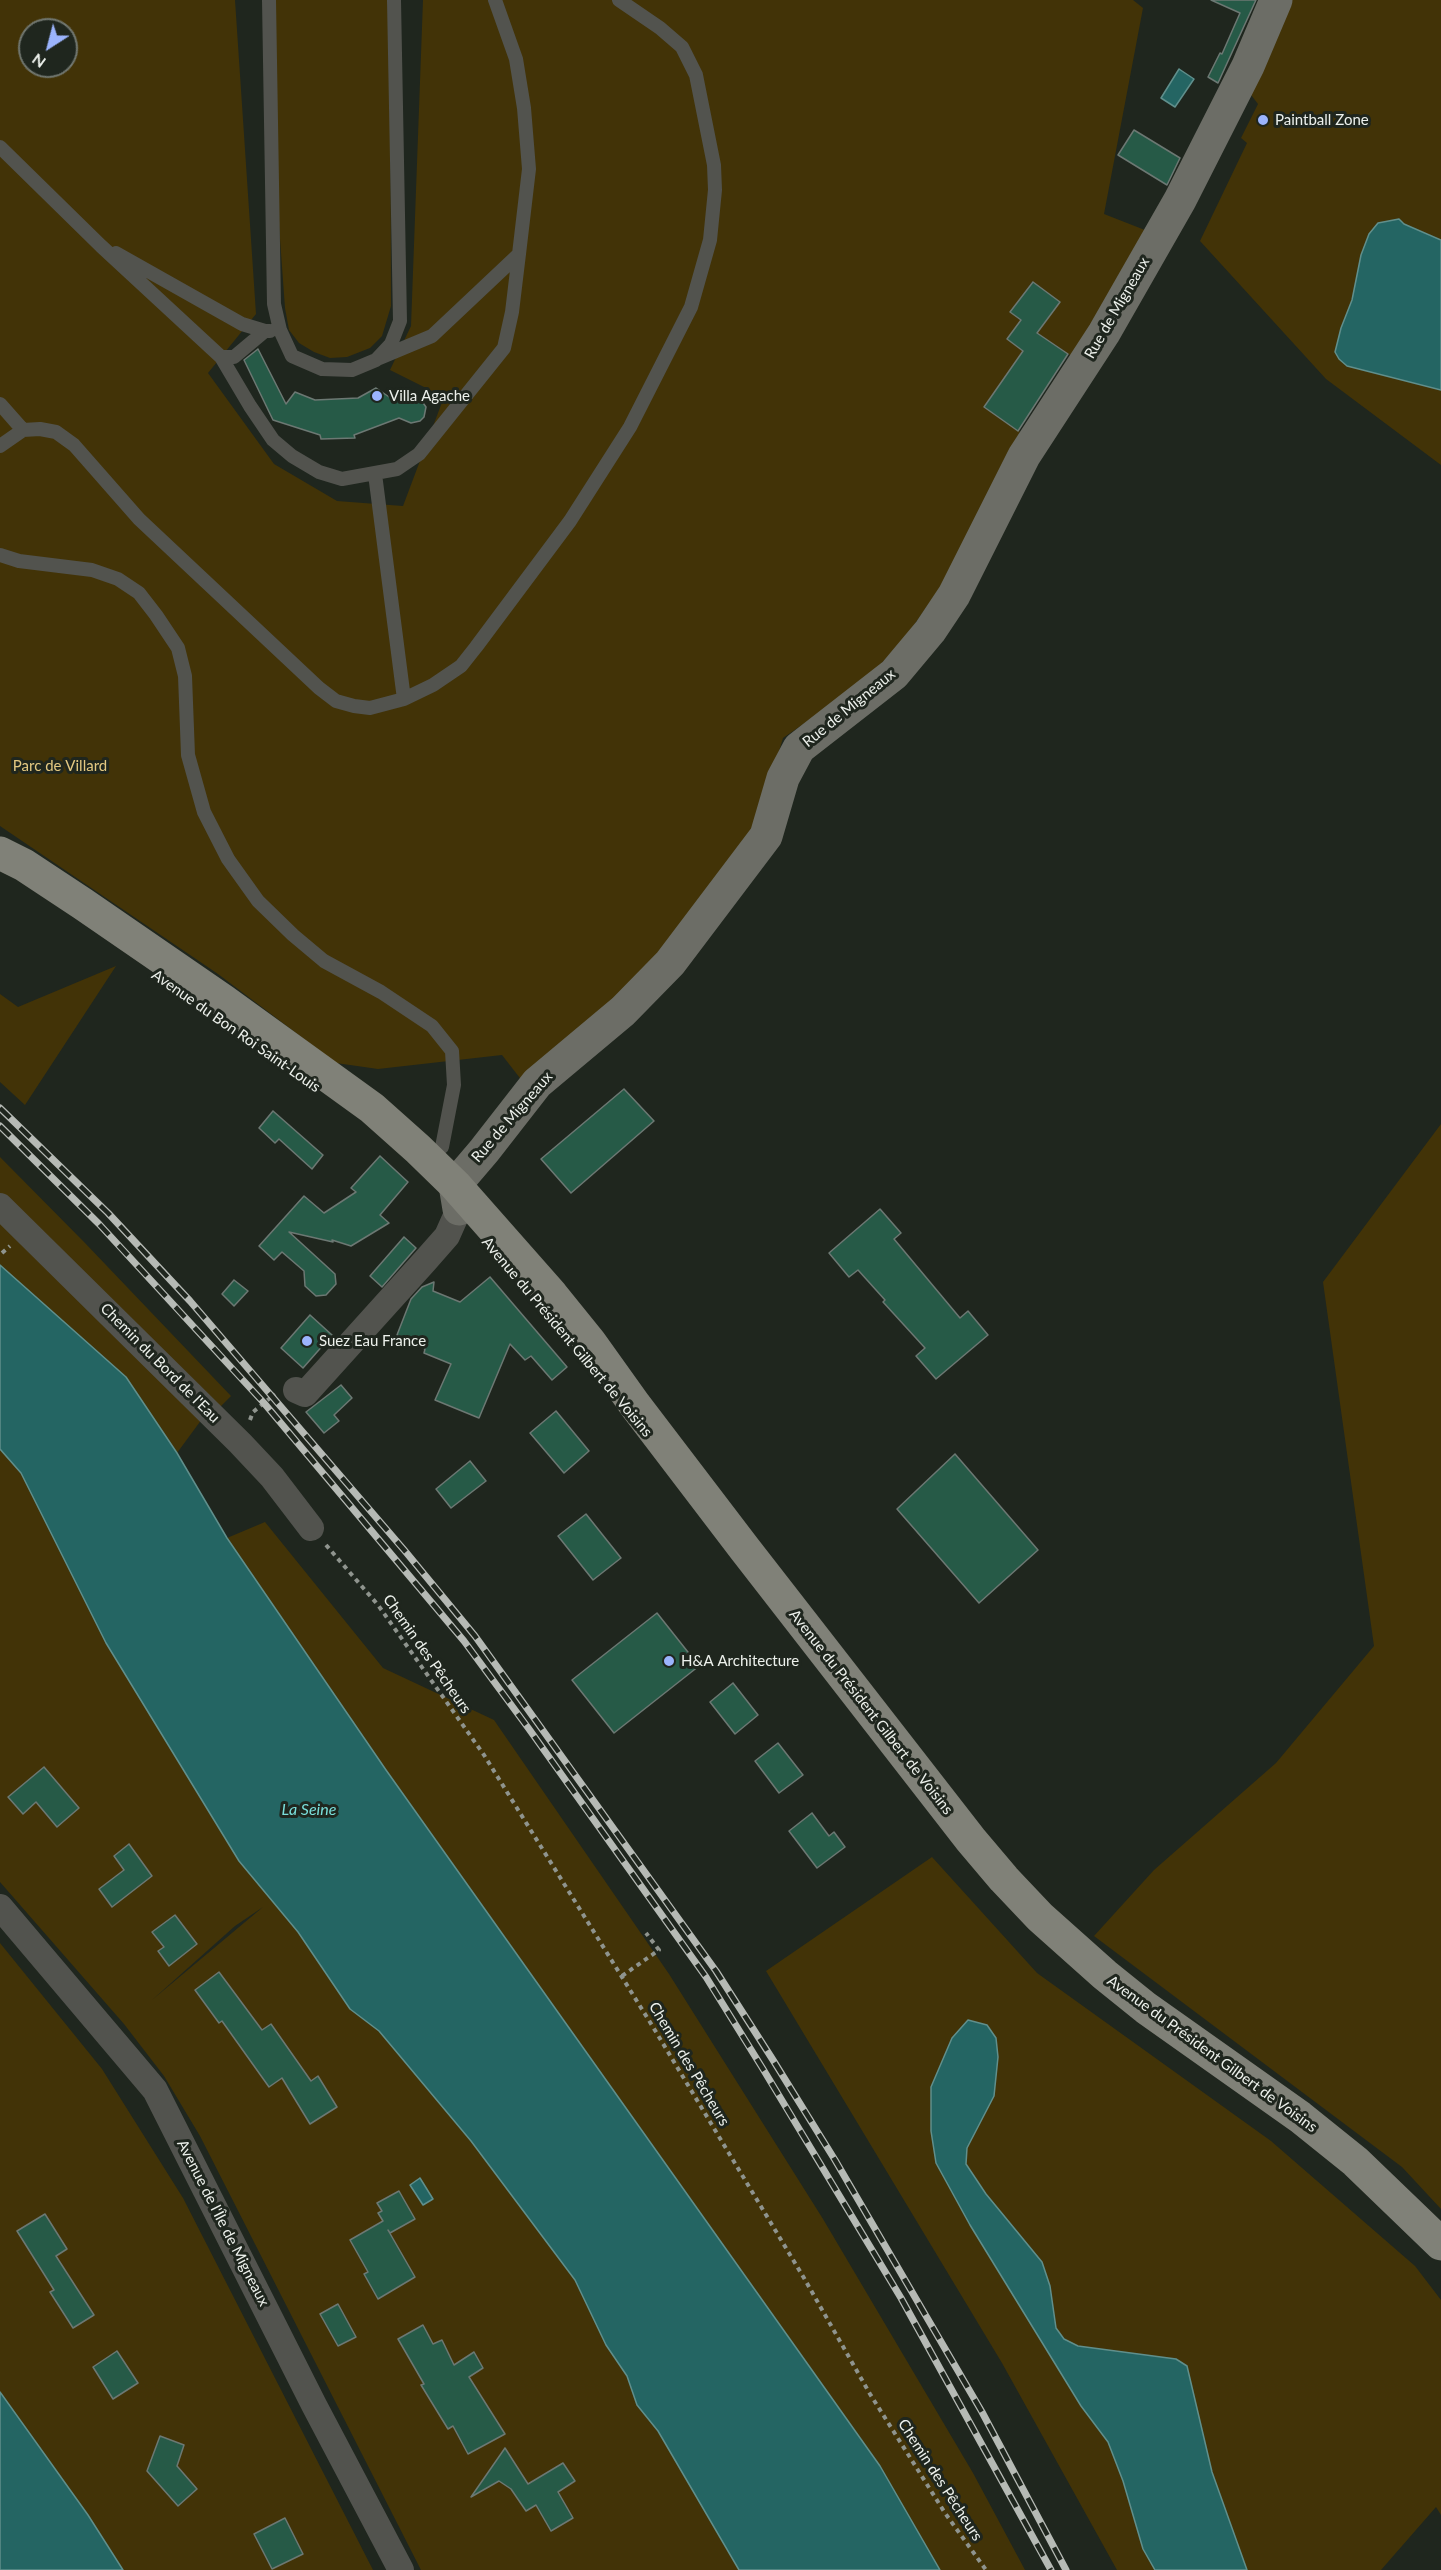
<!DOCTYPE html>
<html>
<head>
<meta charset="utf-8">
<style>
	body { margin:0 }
	#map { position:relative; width:1441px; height:2570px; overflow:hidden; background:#1f261e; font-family:Lato,sans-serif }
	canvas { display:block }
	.north { position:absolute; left:18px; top:18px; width:60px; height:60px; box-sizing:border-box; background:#1f261e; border:2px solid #717770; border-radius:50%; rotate:216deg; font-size:16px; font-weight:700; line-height:24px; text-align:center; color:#edf1ec }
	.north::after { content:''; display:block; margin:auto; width:21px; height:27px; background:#9bb4fd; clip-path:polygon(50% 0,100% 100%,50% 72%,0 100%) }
</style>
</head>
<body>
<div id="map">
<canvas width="1441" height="2570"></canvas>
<div class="north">N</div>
</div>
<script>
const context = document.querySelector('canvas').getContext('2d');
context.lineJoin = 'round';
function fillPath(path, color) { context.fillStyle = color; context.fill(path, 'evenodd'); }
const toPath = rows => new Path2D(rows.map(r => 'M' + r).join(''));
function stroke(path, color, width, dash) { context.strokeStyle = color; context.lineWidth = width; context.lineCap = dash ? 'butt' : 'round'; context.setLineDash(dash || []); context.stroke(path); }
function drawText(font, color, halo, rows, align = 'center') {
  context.font = font + ' Lato,sans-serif'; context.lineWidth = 6; context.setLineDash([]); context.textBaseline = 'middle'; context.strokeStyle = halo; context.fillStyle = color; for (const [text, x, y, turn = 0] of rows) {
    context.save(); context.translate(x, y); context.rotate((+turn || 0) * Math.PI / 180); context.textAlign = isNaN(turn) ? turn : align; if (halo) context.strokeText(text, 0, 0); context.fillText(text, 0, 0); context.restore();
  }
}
const green = toPath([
	[0,0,235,0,256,314,208,373,274,464,337,501,403,506,444,397,390,370,411,326,423,0,1133,0,1143,8,1104,214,1150,232,1073,357,1037,333,1060,302,1032,282,1010,312,1021,321,1007,339,1023,351,1021,354,1028,396,1003,380,984,407,1022,433,944,582,902,642,837,709,831,705,783,738,752,840,642,977,523,1082,502,1055,378,1069,336,1063,218,974,0,826],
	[30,30,66,30,66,66,30,66],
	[273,0,390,0,391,306,382,336,370,348,347,357,330,358,314,352,299,343,289,330,285,308,275,170],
	[1289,0,1441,0,1441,465,1326,379,1200,241,1247,143,1241,138,1258,104,1248,91],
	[116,966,25,1105,0,1082,0,994,18,1007],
	[1441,1124,1441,2209,1402,2167,1094,1936,1154,1870,1276,1763,1374,1646,1323,1282],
	[0,1157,85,1243,231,1396,218,1409,0,1197],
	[0,1220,202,1419,177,1453,126,1377,0,1265],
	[0,1449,21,1473,106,1643,239,1861,298,1932,350,2009,379,2031,471,2141,566,2268,575,2280,606,2345,627,2376,637,2405,658,2431,739,2570,421,2570,200,2136,164,2076,124,2024,0,1882],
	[263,1907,152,2000,235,1926],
	[265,1522,383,1668,494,1720,669,1974,823,2219,973,2473,1025,2570,940,2570,880,2466,386,1770,227,1538],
	[932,1857,1037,1973,1271,2141,1415,2266,1441,2300,1441,2515,1436,2507,1381,2570,1117,2570,1002,2363,766,1971],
	[0,1943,102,2069,183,2198,373,2570,123,2570,88,2515,0,2392]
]);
const water = toPath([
	[1179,69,1194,79,1175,107,1161,98,1179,69],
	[1399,219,1404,224,1441,240,1441,390,1347,366,1339,359,1335,352,1341,328,1352,300,1361,255,1369,234,1378,223,1399,219],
	[0,1265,126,1377,177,1453,227,1538,386,1770,880,2466,940,2570,739,2570,658,2431,637,2405,627,2376,606,2345,575,2280,471,2141,379,2031,350,2009,298,1932,239,1861,106,1643,21,1473,0,1449,0,1265],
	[968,2020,987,2025,996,2038,998,2057,994,2096,967,2148,966,2164,986,2194,1042,2262,1050,2286,1056,2328,1064,2339,1078,2346,1176,2359,1187,2366,1212,2472,1247,2570,1155,2570,1143,2549,1123,2481,1108,2442,1081,2406,970,2225,936,2163,931,2131,931,2087,952,2038,968,2020],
	[420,2178,433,2199,423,2205,410,2185,420,2178],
	[0,2392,88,2515,123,2570,0,2570,0,2392]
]);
const building = toPath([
	[1211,0,1256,0,1218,83,1208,77,1220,53,1222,54,1240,13,1211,0],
	[1134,130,1180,158,1167,185,1118,155,1134,130],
	[1033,282,1060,302,1037,333,1068,354,1018,431,984,407,1023,351,1007,339,1021,320,1010,312,1033,282],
	[258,349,286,404,295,392,315,400,358,398,376,388,395,401,412,397,421,400,426,407,424,417,420,421,411,423,399,418,354,435,355,438,321,439,320,435,273,420,244,360,258,349],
	[624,1089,654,1121,571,1193,541,1159,624,1089],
	[273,1111,323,1155,312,1169,279,1139,275,1143,259,1128,273,1111],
	[380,1156,408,1182,380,1215,389,1223,351,1246,332,1240,333,1242,289,1232,335,1274,336,1284,326,1295,316,1296,305,1286,304,1271,282,1252,274,1260,259,1246,304,1196,324,1213,356,1192,351,1188,380,1156],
	[880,1209,901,1233,894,1239,960,1318,968,1311,988,1335,936,1379,916,1356,925,1348,883,1302,885,1300,858,1270,849,1277,829,1253,880,1209],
	[404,1237,416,1248,382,1287,370,1276,404,1237],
	[490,1277,567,1367,552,1380,531,1356,525,1360,510,1344,479,1418,435,1400,451,1364,424,1353,425,1349,397,1335,411,1299,422,1287,434,1282,433,1291,460,1302,490,1277],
	[234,1280,248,1291,234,1306,222,1294,234,1280],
	[310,1315,332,1335,303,1368,281,1348,310,1315],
	[341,1385,352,1398,334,1415,339,1421,324,1433,306,1412,341,1385],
	[556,1411,589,1451,564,1473,530,1433,556,1411],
	[955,1454,1038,1550,979,1603,897,1509,955,1454],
	[470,1461,486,1481,451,1508,436,1489,470,1461],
	[586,1514,621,1558,593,1580,558,1536,586,1514],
	[657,1613,699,1666,614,1733,572,1680,657,1613],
	[733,1683,758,1715,735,1734,710,1702,733,1683],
	[778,1743,803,1775,779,1793,755,1761,778,1743],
	[44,1767,79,1808,57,1827,36,1802,23,1814,8,1797,44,1767],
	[812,1813,829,1836,834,1832,845,1847,817,1868,789,1831,812,1813],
	[129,1844,152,1876,112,1907,99,1889,124,1870,114,1856,129,1844],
	[175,1915,197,1944,169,1966,158,1951,164,1947,152,1932,175,1915],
	[219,1972,262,2030,271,2024,311,2081,318,2076,337,2107,310,2124,282,2078,269,2087,222,2021,219,2023,195,1990,219,1972],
	[399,2191,415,2219,390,2233,388,2230,415,2277,378,2299,364,2274,368,2272,350,2240,383,2221,378,2213,382,2211,377,2203,399,2191],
	[45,2214,67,2249,56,2256,94,2315,73,2328,50,2292,54,2290,17,2231,45,2214],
	[338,2304,356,2337,338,2346,320,2314,338,2304],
	[423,2325,433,2344,442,2340,454,2365,474,2352,483,2368,469,2377,505,2434,468,2454,453,2426,448,2429,421,2385,424,2384,398,2339,423,2325],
	[117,2351,138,2383,113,2399,93,2367,117,2351],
	[160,2436,184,2445,177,2466,197,2489,178,2506,147,2471,160,2436],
	[505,2448,528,2484,563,2463,575,2481,558,2492,573,2518,551,2531,536,2505,526,2511,511,2489,499,2481,471,2497,505,2448],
	[285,2518,303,2554,272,2569,254,2534,285,2518]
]);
const path = toPath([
	[2,1253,10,1246],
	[250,1420,253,1412,275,1394],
	[326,1545,378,1605,484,1755,653,2027,804,2278,870,2394,945,2513,986,2570],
	[622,1976,659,1950,646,1933]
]);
const lane = toPath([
	[269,0,274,304,280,330,292,356,322,369,352,370,376,360,391,344,400,321,394,0],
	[0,147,101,246,221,357,250,406,273,440,292,456,319,472,342,479,397,469,419,454,504,348,512,312,519,254],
	[116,253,242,324,265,331],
	[221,357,234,357,265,331,270,331],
	[377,359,432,336,519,254,529,169,524,108,516,59,495,0],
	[0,404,23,430,40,429,56,432,74,445,139,519,319,688,336,701,354,706,370,708,404,699,433,685,461,666,476,647,570,521,630,427,691,307,710,240,715,190,714,165,696,75,682,47,660,28,619,0],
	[0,446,23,430],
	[375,474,404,699],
	[0,555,19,561,92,570,118,579,139,593,156,615,178,648,185,676,188,755,204,812,228,859,258,901,293,935,324,961,381,992,432,1026,452,1051,454,1085,442,1147]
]);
const street = toPath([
	[0,1206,240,1443,272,1477,311,1528],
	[296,1390,305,1394,425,1261,447,1236,459,1209],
	[0,1907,155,2090,314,2405,401,2570]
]);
const secondary = toPath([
	[459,1209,455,1185,484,1151,537,1083,623,1011,670,963,766,836,783,778,799,748,894,674,930,631,954,595,1024,456,1104,333,1180,200,1248,66,1276,0]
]);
const primary = toPath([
	[0,853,24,865,83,904,224,1001,372,1108,418,1149,455,1185,552,1295,590,1342,635,1405,744,1548,971,1840,1004,1879,1040,1917,1105,1975,1146,2008,1300,2117,1356,2162,1441,2244]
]);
const rail = toPath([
	[0,1108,108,1213,190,1301,405,1551,475,1636,716,1971,773,2060,835,2160,982,2412,1066,2570],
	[0,1126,99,1224,264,1403,464,1641,529,1729,706,1977,763,2069,901,2298,1051,2570]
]);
const markers = [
	[1263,120,6,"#9bb4fd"],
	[377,396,6,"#9bb4fd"],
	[307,1341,6,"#9bb4fd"],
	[669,1661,6,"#9bb4fd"]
];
const poiNames = [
	["Paintball Zone",1275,120],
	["Villa Agache",389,396],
	["Suez Eau France",319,1341],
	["H&A Architecture",681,1661]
];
const streetNames = [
	["Rue de Migneaux",1117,308,-60],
	["Rue de Migneaux",849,708,-39],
	["Avenue du Bon Roi Saint-Louis",236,1031,35],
	["Rue de Migneaux",512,1117,-49],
	["Avenue du Président Gilbert de Voisins",567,1337,50],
	["Chemin du Bord de l'Eau",160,1363,45],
	["Chemin des Pêcheurs",427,1654,55],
	["Avenue du Président Gilbert de Voisins",871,1712,52],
	["Avenue du Président Gilbert de Voisins",1212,2054,36],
	["Chemin des Pêcheurs",689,2064,59],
	["Avenue de l'Île de Migneaux",223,2223,63],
	["Chemin des Pêcheurs",940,2480,57]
];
const parkNames = [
	["Parc de Villard",60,766]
];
const waterNames = [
	["La Seine",309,1810]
];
fillPath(green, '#423307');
fillPath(water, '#246563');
stroke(water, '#608f8c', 1.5);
fillPath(building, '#265a47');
stroke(building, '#6c7873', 1.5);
stroke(path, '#8f948e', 4, [4.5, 4.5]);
stroke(lane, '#52534e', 14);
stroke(street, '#52534e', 26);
stroke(secondary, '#6c6d66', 33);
stroke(primary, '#808178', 33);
stroke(rail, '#b6bab5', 7);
stroke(rail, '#1f261e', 4.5, [14]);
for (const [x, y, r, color] of markers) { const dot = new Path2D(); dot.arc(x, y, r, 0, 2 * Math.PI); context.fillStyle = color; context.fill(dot); stroke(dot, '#1f261e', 2); }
drawText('15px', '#edf1ec', '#1f261e', poiNames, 'left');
drawText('15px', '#edf1ec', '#1f261e', streetNames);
drawText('15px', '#e3c881', '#1f261e', parkNames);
drawText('italic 16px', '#7adfdb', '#1f261e', waterNames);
</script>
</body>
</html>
